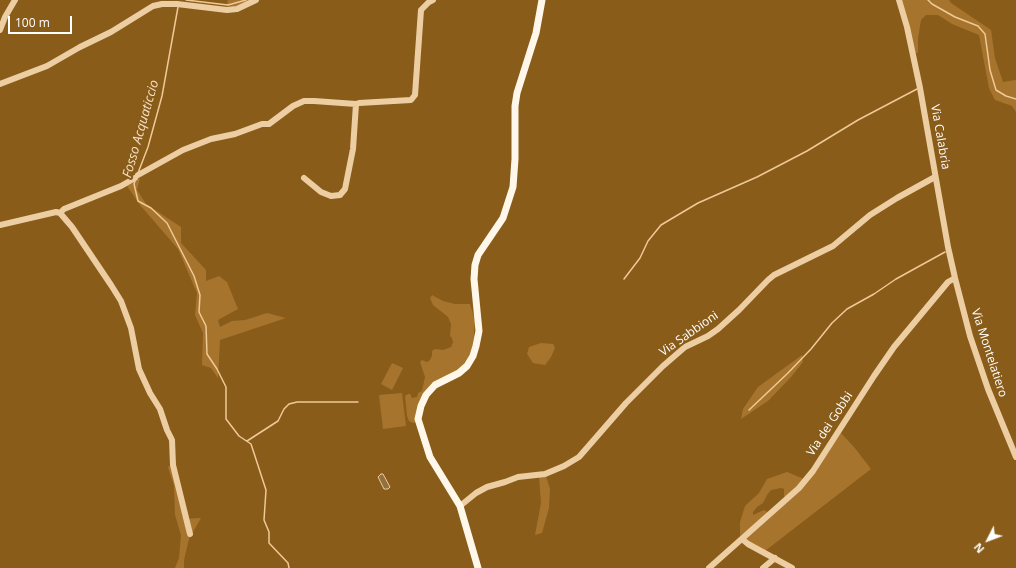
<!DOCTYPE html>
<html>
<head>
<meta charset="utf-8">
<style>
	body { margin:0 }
	#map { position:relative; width:1016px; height:568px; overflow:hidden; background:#895c1a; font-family:"Open Sans",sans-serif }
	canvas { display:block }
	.north { position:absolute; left:968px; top:520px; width:40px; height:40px; -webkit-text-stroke:3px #895c1a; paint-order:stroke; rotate:228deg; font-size:11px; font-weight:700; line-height:16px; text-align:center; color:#fff }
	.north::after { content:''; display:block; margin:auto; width:14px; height:18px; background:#fff; clip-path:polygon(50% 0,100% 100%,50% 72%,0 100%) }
	.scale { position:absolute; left:8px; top:16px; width:64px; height:18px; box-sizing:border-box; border:2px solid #fff; border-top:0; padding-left:5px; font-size:12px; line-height:14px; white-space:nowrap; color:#fff; -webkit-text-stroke:3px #895c1a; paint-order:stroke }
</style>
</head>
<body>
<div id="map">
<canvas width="1016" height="568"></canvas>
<div class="north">N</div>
<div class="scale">100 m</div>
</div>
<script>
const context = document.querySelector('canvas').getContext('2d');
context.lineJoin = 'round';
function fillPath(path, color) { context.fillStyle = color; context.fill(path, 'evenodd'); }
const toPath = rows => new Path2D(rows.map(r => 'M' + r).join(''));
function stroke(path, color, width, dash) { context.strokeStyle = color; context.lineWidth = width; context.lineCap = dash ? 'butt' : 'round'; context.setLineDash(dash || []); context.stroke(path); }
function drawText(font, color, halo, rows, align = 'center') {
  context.font = font + ' "Open Sans",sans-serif'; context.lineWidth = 4; context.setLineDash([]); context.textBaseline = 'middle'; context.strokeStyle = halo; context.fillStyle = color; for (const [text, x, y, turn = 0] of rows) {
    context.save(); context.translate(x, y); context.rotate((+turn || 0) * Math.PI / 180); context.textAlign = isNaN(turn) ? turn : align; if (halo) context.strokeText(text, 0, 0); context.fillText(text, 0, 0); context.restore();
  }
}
const green = toPath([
	[228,0,254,0,234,7,226,6],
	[901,0,949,0,951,3,991,30,995,58,1003,82,1016,80,1016,112,1012,106,995,100,989,88,979,35,952,24,938,15,926,15,921,20,918,38,918,52,915,54],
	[140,178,137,190,146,204,181,227,181,243,206,270,206,281,219,276,227,282,238,309,218,320,220,327,232,321,245,320,267,313,286,318,220,340,218,378,211,368,202,365,203,333,195,315,197,293,178,249,140,205,127,186],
	[432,295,443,301,455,304,470,304,475,320,473,350,462,369,436,383,416,422,413,423,409,421,407,416,405,396,408,394,410,394,412,398,417,397,418,393,422,391,425,377,420,362,422,360,427,362,430,360,432,356,432,351,435,349,443,350,451,347,453,342,452,338,450,336,451,324,448,317,433,305,430,298],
	[541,343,553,344,555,348,551,357,545,365,533,363,527,354,529,347],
	[802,355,803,362,791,377,768,401,741,419,743,409,758,387],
	[392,363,403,368,392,390,381,384],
	[402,393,406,426,383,429,379,395],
	[841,433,854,447,871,469,765,551,744,539,802,487],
	[171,465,184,519,201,518,189,539,184,560,184,568,175,568,179,558,181,535,175,515,174,486,168,467],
	[787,472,804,479,785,499,784,496,784,489,781,488,771,490,767,495,763,503,757,507,753,512,753,515,764,510,769,513,740,536,740,522,745,506,759,493,767,479],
	[539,476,546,476,550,489,549,508,542,533,535,535,541,503]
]);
const water = toPath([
	[381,474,383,474,390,487,388,489,384,489,378,477,381,474]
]);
const stream = toPath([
	[186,0,228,5,246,0],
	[928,0,932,4,955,17,978,26,985,34,990,70,996,90,1006,96,1016,99],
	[138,173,148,147,162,96,178,7],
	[135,181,134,184,138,201,151,208,167,223,194,276,200,295,199,312,206,326,207,354,217,369,226,387,226,419,239,436,251,444,266,490,264,520,269,532,269,543,288,563,289,568],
	[624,279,640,258,648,241,661,225,698,203,757,177,807,151,858,120,917,89],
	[749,410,788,373,811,349,832,323,847,309,874,294,896,279,945,252],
	[247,441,278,421,284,409,289,404,297,402,358,402]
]);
const minor = toPath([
	[899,0,907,27,920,88,948,247,955,278,970,336,988,389,1016,457],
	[0,30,5,17,15,0],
	[0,84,47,66,80,47,111,32,153,6,162,4,177,4,227,10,237,9,256,0],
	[138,175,183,150,211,139,235,134,262,124,269,124,293,106,304,101,314,101,356,104],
	[304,178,321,192,331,196,340,195,345,189,353,149,356,104,359,103,411,100,415,95,421,10,429,2,433,0],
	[60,213,64,209,121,186,135,178],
	[0,225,56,212,60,213,72,227,111,285,121,301,131,328,139,369,150,393,160,409,167,430,172,440,173,465,190,534],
	[460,506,476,493,487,487,505,482,518,477,545,474,564,466,579,457,626,403,663,366,685,347,708,336,718,329,739,310,768,280,774,275,833,246,870,215,897,198,935,177],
	[742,539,748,544,792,568],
	[709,568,799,488,813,471,874,376,894,347,948,282,955,278],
	[763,568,775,558]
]);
const major = toPath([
	[478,568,460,506,430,457,418,419,421,406,426,395,435,385,459,373,467,366,473,356,476,346,479,331,474,279,475,265,478,255,503,218,513,187,515,159,515,106,517,93,536,33,542,0]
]);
const streetNames = [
	["Via Calabria",940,137,80],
	["Via Sabbioni",689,334,-35],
	["Via Montelatiero",989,353,72],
	["Via dei Gobbi",830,424,-57]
];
const waterNames = [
	["Fosso Acquaticcio",141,129,-74]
];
fillPath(green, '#a7742d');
fillPath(water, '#917140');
stroke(water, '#efc996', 1);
stroke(stream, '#efc996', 1.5);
stroke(minor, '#edcea3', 6);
stroke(major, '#fff7e9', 7);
drawText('12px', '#fff', '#895c1a', streetNames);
drawText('italic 13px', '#f7e1c3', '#895c1a', waterNames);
</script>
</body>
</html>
